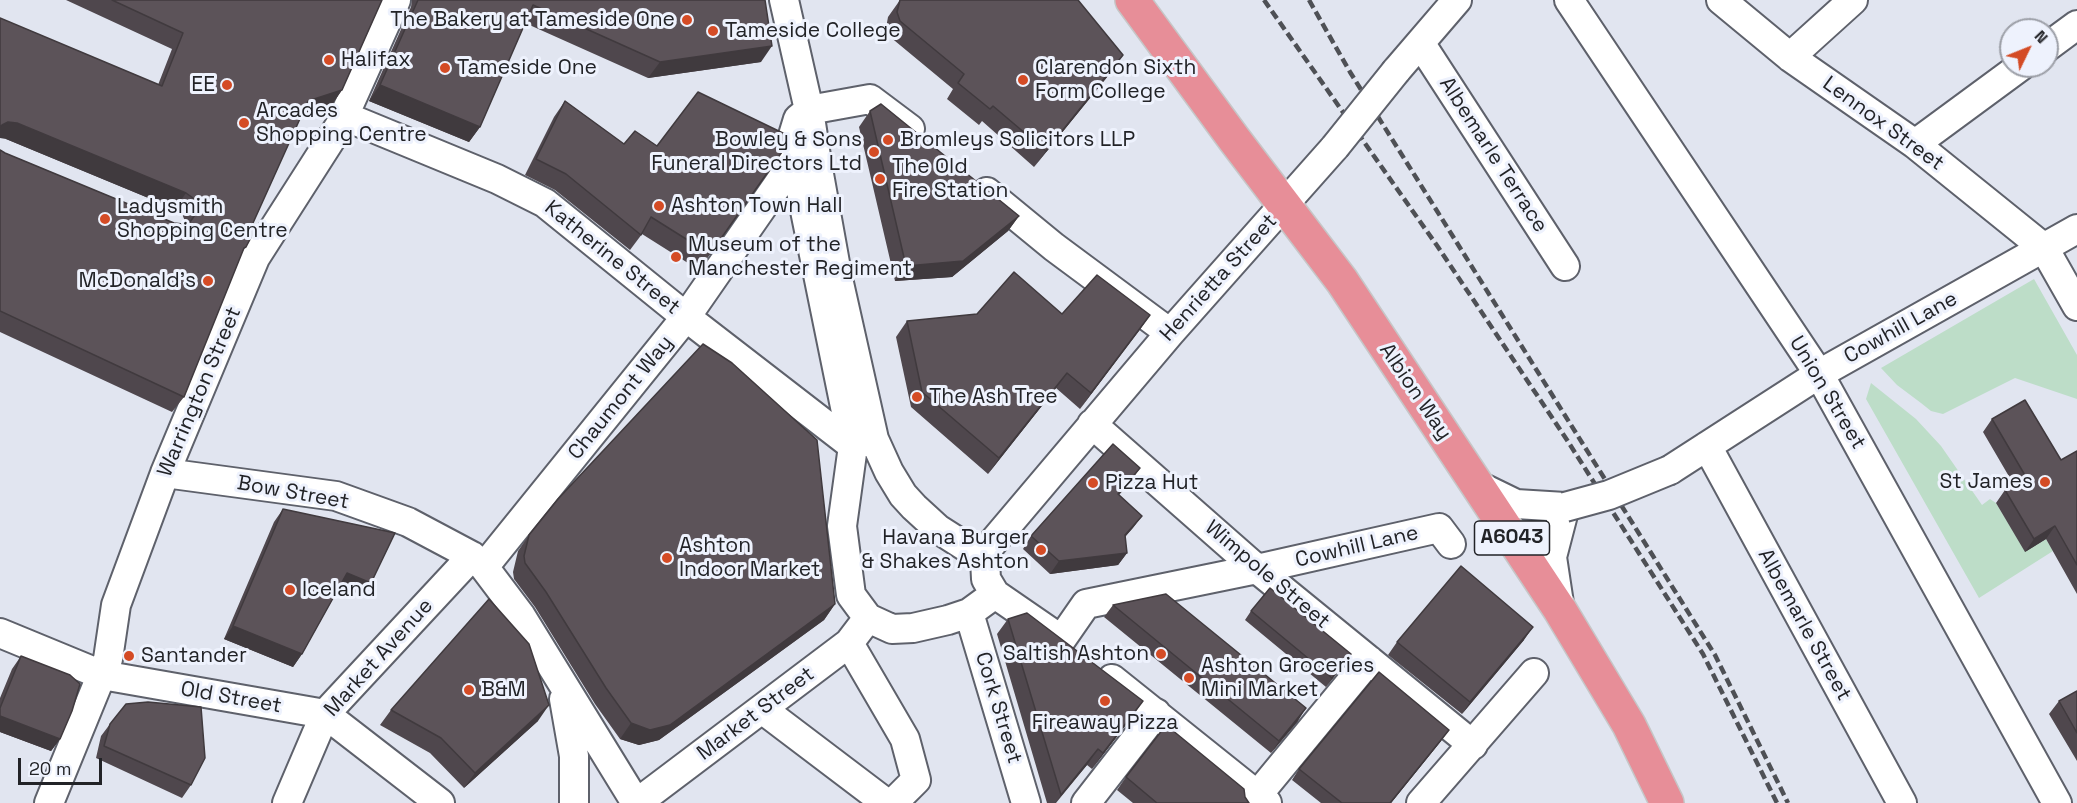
<!DOCTYPE html>
<html>
<head>
<meta charset="utf-8">
<style>
	body { margin:0 }
	#map { position:relative; width:2077px; height:803px; overflow:hidden; background:#e1e5f0; font-family:"Space Grotesk",sans-serif }
	canvas { display:block }
	.north { position:absolute; left:1999px; top:18px; width:60px; height:60px; box-sizing:border-box; background:#eef2fd; border:2px solid #9c9fa7; border-radius:50%; rotate:47deg; font-size:16px; font-weight:700; line-height:24px; text-align:center; color:#222327 }
	.north::after { content:''; display:block; margin:auto; width:21px; height:27px; background:#d44b25; clip-path:polygon(50% 0,100% 100%,50% 72%,0 100%) }
	.scale { position:absolute; left:18px; top:758px; width:84px; height:27px; box-sizing:border-box; border:3px solid #222327; border-top:0; padding-left:8px; font-size:18px; line-height:21px; white-space:nowrap; color:#222327; -webkit-text-stroke:4px #eef2fd; paint-order:stroke }
</style>
</head>
<body>
<div id="map">
<canvas width="2077" height="803"></canvas>
<div class="north">N</div>
<div class="scale">20 m</div>
</div>
<script>
const context = document.querySelector('canvas').getContext('2d');
context.lineJoin = 'round';
function fillPath(path, color) { context.fillStyle = color; context.fill(path, 'evenodd'); }
const toPath = rows => new Path2D(rows.map(r => 'M' + r).join(''));
function stroke(path, color, width, dash) { context.strokeStyle = color; context.lineWidth = width; context.lineCap = dash ? 'butt' : 'round'; context.setLineDash(dash || []); context.stroke(path); }
function drawText(font, color, halo, rows, align = 'center') {
  context.font = font + ' "Space Grotesk",sans-serif'; context.lineWidth = 6; context.setLineDash([]); context.textBaseline = 'middle'; context.strokeStyle = halo; context.fillStyle = color; for (const [text, x, y, turn = 0] of rows) {
    context.save(); context.translate(x, y); context.rotate((+turn || 0) * Math.PI / 180); context.textAlign = isNaN(turn) ? turn : align; if (halo) context.strokeText(text, 0, 0); context.fillText(text, 0, 0); context.restore();
  }
}
const green = toPath([
	[2034,279,2077,355,2077,399,2015,378,1943,414,1931,411,1921,403,1897,385,1881,368],
	[1871,383,1916,419,1941,446,1982,505,1990,499,1996,503,2025,551,2046,539,2053,551,1979,598,1866,399]
]);
const minor = toPath([
	[784,0,809,110,817,163,837,274,874,439,889,472,903,495,914,507,938,529,985,559],
	[1569,0,1819,374,2057,803],
	[1721,0,1790,57,1915,144,2044,248,2077,306],
	[1421,44,1565,266],
	[2047,47,2077,25],
	[1790,57,1853,0],
	[1396,71,1457,0],
	[809,110,870,99,910,129],
	[809,110,798,119,791,142,853,446],
	[344,116,497,179,545,203,686,317,853,446],
	[1915,144,2021,66],
	[987,192,1054,247,1170,333],
	[1092,424,1257,569,1473,745],
	[869,440,853,446,842,526,851,595,868,618,892,629,913,628,948,620,969,613,995,594],
	[1707,446,1902,803],
	[1670,470,1819,374,2077,229],
	[165,473,336,496,408,522,472,556,484,567,521,616,636,803],
	[1477,485,1516,504,1565,507,1552,557,1560,610],
	[484,567,686,317,788,170,795,168],
	[969,613,1026,803],
	[0,633,102,675,325,714,440,803],
	[1056,636,995,594,986,579,985,559,989,547,1170,333,1335,147],
	[1061,640,1086,604,1257,569,1439,528,1451,544],
	[849,643,905,739,916,780,893,803],
	[1112,679,1267,803],
	[564,699,574,756,574,803],
	[762,709,886,803],
	[49,803,108,659,116,605,165,473,255,258,340,125,396,0],
	[287,803,325,714,472,556],
	[637,803,849,643,868,618],
	[1086,803,1156,713],
	[1251,803,1369,660],
	[1421,803,1534,673]
]);
const highway = toPath([
	[1132,0,1234,139,1342,281,1560,610,1629,725,1667,803]
]);
const rail = toPath([
	[1264,0,1438,247,1567,440,1703,654,1777,803],
	[1309,0,1350,72,1715,655,1788,803]
]);
const minorBridge = toPath([
	[1335,147,1396,71],
	[1565,507,1609,495,1670,470]
]);
const wall = toPath([
	[66,0,382,0,342,90,331,106,301,115,253,223,184,397,172,412,0,332,0,150,5,153,174,223,183,224,185,224,185,221,182,214,175,209,6,139,158,85,172,49],
	[412,0,765,0,761,62,648,78,525,23,480,127,469,142,369,101,411,7],
	[900,0,1112,71,1034,167,982,121,979,125,947,99,953,89,889,36,886,28,888,17],
	[565,101,624,144,657,146,789,142,699,270,642,234,630,250,555,190,525,175,554,117],
	[870,111,1019,216,1008,231,952,277,895,281,859,127],
	[1062,314,1150,315,1080,409,1056,388,988,474,911,407,896,337,907,321],
	[1992,419,2061,460,2077,451,2077,594,2046,539,2025,552,1996,503,2005,490,2014,485,1983,432],
	[1131,481,1119,495,1142,516,1125,537,1127,553,1118,565,1050,574,1023,549,1031,536],
	[283,509,371,583,362,595,340,586,302,654,293,667,224,639,274,522],
	[529,535,835,604,824,620,659,740,639,745,620,739,595,704,535,607,514,579,513,572,518,551],
	[1113,605,1298,721,1271,753,1104,617],
	[1251,611,1351,654,1326,687,1245,620],
	[1008,619,1132,717,1092,769,1087,765,1056,803,1047,803,997,634],
	[1524,640,1462,714,1388,655,1397,642],
	[21,656,60,739,51,751,0,732,0,698,12,669],
	[2077,691,2077,761,2049,714,2059,701],
	[391,710,538,721,464,788,430,753,380,725],
	[110,724,191,785,182,798,96,758,101,736],
	[1441,741,1391,803,1321,803,1292,780,1299,769],
	[1126,777,1245,797,1249,803,1133,803,1117,790]
]);
const shadedWall = toPath([
	[772,46,761,62,648,78,660,62],
	[1123,55,1112,71,1034,167,1046,151],
	[380,85,480,127,469,142,369,101],
	[342,90,331,106,297,117,308,101],
	[8,122,17,123,186,193,175,209,6,139,0,138,0,127,2,125],
	[1019,216,1008,231,952,277,895,281,906,266],
	[1150,315,1139,331,1080,409,1091,393],
	[1067,373,1056,388,988,474,999,458],
	[1140,468,1131,481,1109,506,1118,494],
	[1142,516,1133,528,1116,547,1125,535],
	[2055,526,2046,539,2025,552,2034,539],
	[1127,553,1118,565,1050,574,1059,561],
	[347,573,371,583,362,595,338,585],
	[835,604,824,620,659,740,639,745,620,739,631,723],
	[233,626,302,654,293,667,224,639],
	[1533,627,1524,640,1462,714,1470,702],
	[1351,654,1345,663,1326,687,1332,678],
	[1143,701,1132,717,1092,769,1103,753],
	[549,705,538,721,464,788,475,773],
	[1306,708,1298,721,1271,753,1279,741],
	[0,716,60,739,51,751,0,732],
	[1449,730,1441,741,1391,803,1390,803],
	[1098,749,1087,765,1055,803,1061,795]
]);
const building = toPath([
	[112,0,382,0,342,90,308,101,253,223,256,228,246,247,244,248,184,397,0,311,0,150,5,153,174,223,183,224,190,222,195,215,196,205,193,198,186,193,17,123,8,122,2,125,0,127,0,18,162,86,183,33,112,0],
	[418,0,765,0,772,46,660,62,533,5,480,127,380,85,418,0],
	[900,0,1078,0,1123,55,1046,151,993,106,990,109,958,83,964,74,900,21,897,12,900,0],
	[698,92,787,135,789,142,710,254,651,217,641,235,566,174,536,159,565,101,624,144,635,131,657,146,698,92],
	[881,104,1019,216,963,261,906,266,870,111,881,104],
	[1014,272,1062,314,1097,275,1150,315,1091,393,1067,373,999,458,922,392,907,321,977,314,1014,272],
	[703,344,732,363,817,440,835,604,670,725,650,730,631,723,606,688,546,592,525,563,524,556,529,535,558,499,703,344],
	[2025,400,2061,460,2077,451,2077,565,2055,526,2034,539,2005,490,2026,477,1992,419,2025,400],
	[1113,444,1140,468,1118,494,1142,516,1125,535,1127,553,1059,561,1031,536,1113,444],
	[283,509,395,533,371,583,347,573,302,654,233,626,283,509],
	[1461,566,1533,627,1470,702,1397,642,1461,566],
	[1270,588,1351,654,1332,678,1251,611,1270,588],
	[1166,594,1306,708,1279,741,1113,605,1166,594],
	[489,599,529,644,549,705,475,773,441,738,391,710,489,599],
	[1027,613,1143,701,1103,753,1098,749,1061,795,1008,619,1027,613],
	[21,656,70,675,80,684,72,711,60,739,0,716,0,708,21,656],
	[1379,672,1449,730,1390,803,1342,803,1299,769,1379,672],
	[2077,691,2077,733,2059,701,2077,691],
	[148,702,201,707,205,758,191,785,104,746,110,724,126,704,148,702],
	[1166,725,1244,789,1245,797,1249,803,1157,803,1126,777,1166,725]
]);
const markers = [
	[687,20,6,"#d44b25"],
	[713,31,6,"#d44b25"],
	[329,60,6,"#d44b25"],
	[445,68,6,"#d44b25"],
	[1023,80,6,"#d44b25"],
	[227,85,6,"#d44b25"],
	[244,123,6,"#d44b25"],
	[888,140,6,"#d44b25"],
	[874,152,6,"#d44b25"],
	[880,179,6,"#d44b25"],
	[659,206,6,"#d44b25"],
	[105,219,6,"#d44b25"],
	[676,257,6,"#d44b25"],
	[208,281,6,"#d44b25"],
	[917,397,6,"#d44b25"],
	[2045,482,6,"#d44b25"],
	[1093,483,6,"#d44b25"],
	[1041,550,6,"#d44b25"],
	[667,558,6,"#d44b25"],
	[290,590,6,"#d44b25"],
	[1161,654,6,"#d44b25"],
	[129,656,6,"#d44b25"],
	[1189,678,6,"#d44b25"],
	[469,690,6,"#d44b25"],
	[1105,701,6,"#d44b25"]
];
const shields = [
	[1512,538,75]
];
const shieldNames = [
	["A6043",1512,538]
];
const poiNames = [
	["The Bakery at Tameside One",675,20,"right"],
	["Tameside College",725,31],
	["Halifax",341,60],
	["Tameside One",457,68],
	["Clarendon Sixth",1035,68],
	["Form College",1035,92],
	["EE",215,85,"right"],
	["Arcades",256,111],
	["Shopping Centre",256,135],
	["Bowley & Sons",862,140,"right"],
	["Funeral Directors Ltd",862,164,"right"],
	["Bromleys Solicitors LLP",900,140],
	["The Old",892,167],
	["Fire Station",892,191],
	["Ashton Town Hall",671,206],
	["Ladysmith",117,207],
	["Shopping Centre",117,231],
	["Museum of the",688,245],
	["Manchester Regiment",688,269],
	["McDonald's",196,281,"right"],
	["The Ash Tree",929,397],
	["St James",2033,482,"right"],
	["Pizza Hut",1105,483],
	["Havana Burger",1029,538,"right"],
	["& Shakes Ashton",1029,562,"right"],
	["Ashton",679,546],
	["Indoor Market",679,570],
	["Iceland",302,590],
	["Saltish Ashton",1149,654,"right"],
	["Santander",141,656],
	["Ashton Groceries",1201,666],
	["Mini Market",1201,690],
	["B&M",481,690],
	["Fireaway Pizza",1105,723,"center"]
];
const streetNames = [
	["Lennox Street",1883,124,36],
	["Albemarle Terrace",1493,155,57],
	["Katherine Street",612,258,39],
	["Henrietta Street",1219,278,-48],
	["Cowhill Lane",1901,328,-29],
	["Warrington Street",200,392,-67],
	["Albion Way",1415,392,56],
	["Union Street",1827,393,59],
	["Chaumont Way",621,398,-51],
	["Bow Street",293,493,10],
	["Cowhill Lane",1357,547,-13],
	["Wimpole Street",1267,575,40],
	["Albemarle Street",1804,625,61],
	["Market Avenue",379,658,-48],
	["Old Street",231,698,10],
	["Cork Street",998,708,73],
	["Market Street",756,714,-37]
];
fillPath(green, '#bdddc8');
stroke(minor, '#5e616b', 32);
stroke(highway, '#c6c6c7', 36);
stroke(minor, '#fff', 28);
stroke(highway, '#e78e98', 33);
stroke(rail, '#4e5055', 4.5, [9, 4.5]);
stroke(minorBridge, '#5e616b', 32, []);
stroke(minorBridge, '#fff', 28);
fillPath(wall, '#4f474d');
fillPath(shadedWall, '#403a3e');
fillPath(building, '#5c5359');
stroke(building, '#403a3e', 1.5);
for (const [x, y, r, color] of markers) { const dot = new Path2D(); dot.arc(x, y, r, 0, 2 * Math.PI); context.fillStyle = color; context.fill(dot); stroke(dot, '#eef2fd', 2); }
for (const [x, y, w] of shields) { const box = new Path2D(); box.roundRect(x - w / 2, y - 17, w, 34, 4.5); context.fillStyle = '#eef2fd'; context.fill(box); stroke(box, '#222327', 1.5); }
drawText('bold 20px', '#222327', null, shieldNames);
drawText('21px', '#222327', '#eef2fd', poiNames, 'left');
drawText('21px', '#222327', '#eef2fd', streetNames);
</script>
</body>
</html>
